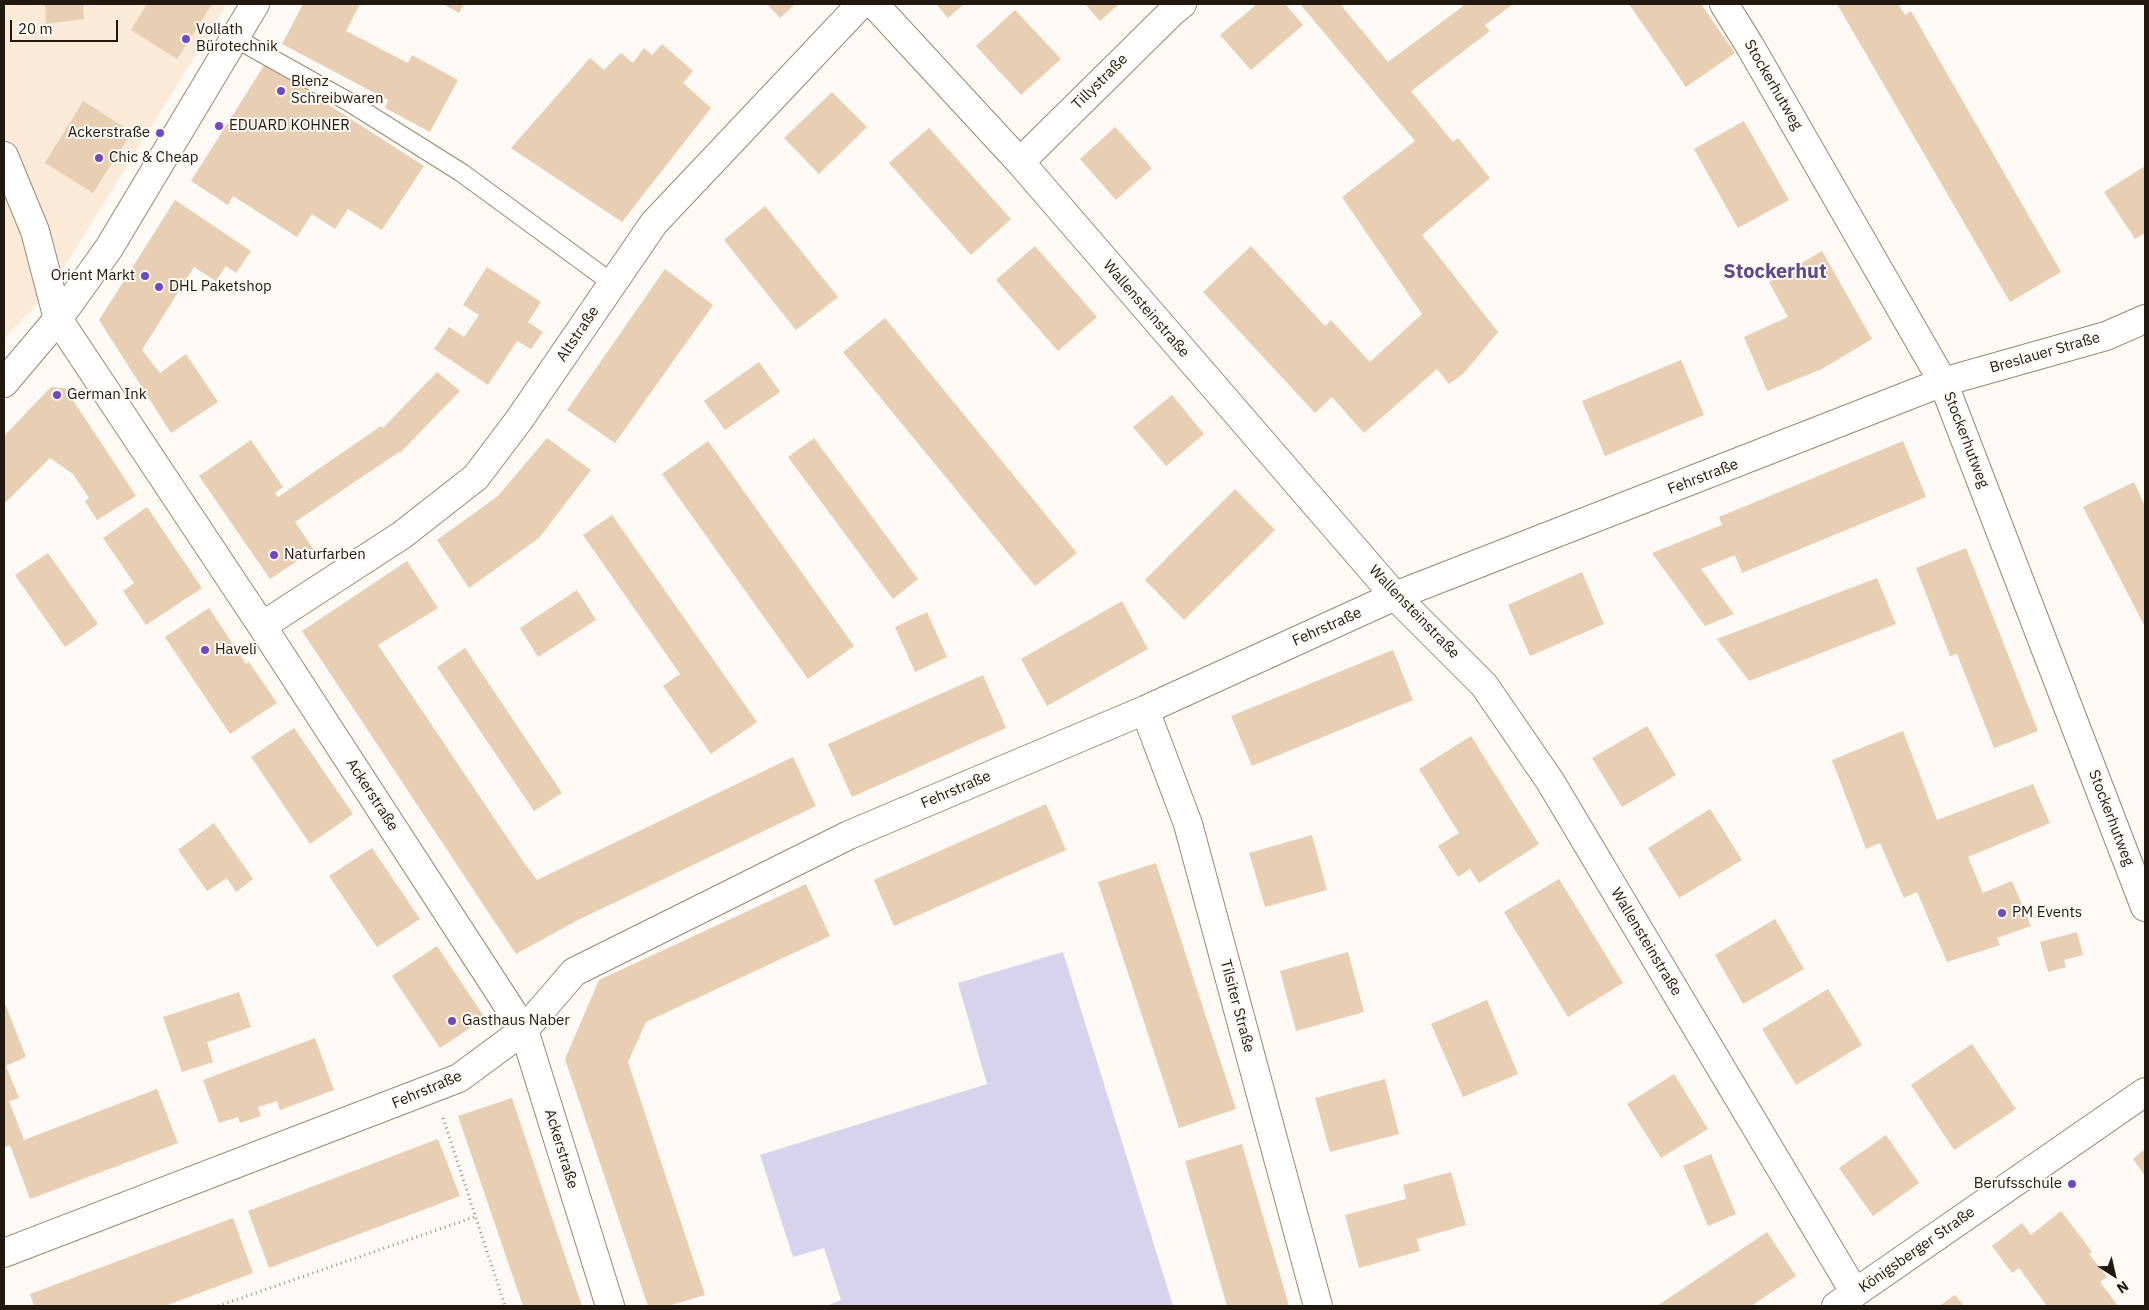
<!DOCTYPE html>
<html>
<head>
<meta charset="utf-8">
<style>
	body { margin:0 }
	#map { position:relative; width:2149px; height:1310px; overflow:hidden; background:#fdf9f4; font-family:"IBM Plex Sans",sans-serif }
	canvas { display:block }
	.frame { position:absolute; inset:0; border:5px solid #211910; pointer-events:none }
	.north { position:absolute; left:2089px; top:1250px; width:50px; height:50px; -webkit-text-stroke:4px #fdf9f4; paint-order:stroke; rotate:145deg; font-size:14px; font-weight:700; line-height:20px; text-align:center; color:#211910 }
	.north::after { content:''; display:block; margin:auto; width:18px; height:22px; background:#211910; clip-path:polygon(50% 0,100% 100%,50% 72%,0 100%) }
	.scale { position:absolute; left:10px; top:20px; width:108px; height:22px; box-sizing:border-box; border:2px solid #211910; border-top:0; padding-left:6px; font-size:15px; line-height:18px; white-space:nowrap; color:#211910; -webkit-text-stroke:4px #fdf9f4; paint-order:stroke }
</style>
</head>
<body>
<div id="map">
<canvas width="2149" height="1310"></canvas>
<div class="frame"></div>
<div class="north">N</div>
<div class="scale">20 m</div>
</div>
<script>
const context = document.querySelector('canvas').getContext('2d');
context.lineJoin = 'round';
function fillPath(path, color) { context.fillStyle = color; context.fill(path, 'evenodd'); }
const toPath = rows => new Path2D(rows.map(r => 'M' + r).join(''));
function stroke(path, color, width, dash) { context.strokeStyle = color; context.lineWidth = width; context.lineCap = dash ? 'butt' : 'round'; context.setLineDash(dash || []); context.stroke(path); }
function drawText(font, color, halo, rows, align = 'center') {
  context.font = font + ' "IBM Plex Sans",sans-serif'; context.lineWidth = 4; context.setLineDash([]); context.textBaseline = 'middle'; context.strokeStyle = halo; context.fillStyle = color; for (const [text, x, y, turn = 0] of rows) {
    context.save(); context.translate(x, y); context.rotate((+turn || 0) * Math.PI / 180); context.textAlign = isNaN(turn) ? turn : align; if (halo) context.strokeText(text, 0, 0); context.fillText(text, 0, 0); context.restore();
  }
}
const built = toPath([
	[4,4,227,4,50,290,4,339]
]);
const green = toPath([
	[1063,952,1173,1306,826,1306,841,1300,824,1248,793,1257,760,1155,987,1084,958,983]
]);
const building = toPath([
	[45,4,83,4,84,19,46,24],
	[147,4,212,4,177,59,131,30],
	[303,4,360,4,346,31,408,63,412,55,458,80,430,132,385,108,388,100,282,44],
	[443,4,464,4,459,13],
	[767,4,795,4,780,18],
	[936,4,964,4,948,18],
	[1085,4,1119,4,1100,21],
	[1257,4,1285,4,1303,25,1251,70,1220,35],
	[1300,4,1340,4,1388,62,1466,4,1513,4,1485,25,1490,31,1411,91,1453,142,1458,138,1490,178,1422,235,1498,332,1464,373,1449,384,1437,369,1364,433,1332,397,1315,413,1203,292,1251,246,1325,326,1331,320,1370,362,1422,314,1342,197,1415,141],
	[1629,4,1701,4,1735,53,1686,87],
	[1837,4,1898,4,1905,15,1911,11,2061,272,2010,302],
	[1015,10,1061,59,1021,95,976,46],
	[662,44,693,71,683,83,711,108,622,222,511,148,590,58,604,70,621,53,633,63,644,48,652,55],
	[265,64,424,166,382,230,348,209,335,229,312,214,297,237,233,196,228,205,191,181],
	[832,92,867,127,819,174,784,138],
	[83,101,132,132,93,193,45,163],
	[1744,121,1789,200,1738,228,1694,149],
	[1115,127,1152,168,1116,200,1080,159],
	[929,128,1011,219,971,255,889,163],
	[2145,166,2145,233,2135,239,2104,192],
	[175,200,251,251,236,273,226,266,216,281,194,267,142,350,160,373,186,354,218,402,171,433,99,320],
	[765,206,838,297,796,330,724,240],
	[1035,246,1097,317,1058,351,996,280],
	[1822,251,1872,339,1822,369,1767,391,1744,337,1788,317,1769,282],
	[487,267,541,302,528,322,543,332,531,349,517,341,488,385,434,349,449,327,464,337,479,315,463,305],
	[665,269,713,305,615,443,567,410],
	[885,318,1077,553,1035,586,843,352],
	[1681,360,1704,415,1605,456,1582,401],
	[759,362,780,392,725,430,704,401],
	[437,372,460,391,400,453,399,452,295,522,314,550,270,579,199,476,251,440,283,487,275,493,278,497,381,426,383,428],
	[51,387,65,388,136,496,97,520,85,501,89,498,73,474,50,458,4,504,4,436],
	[1172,395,1204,434,1166,466,1133,427],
	[547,438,591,470,539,538,469,588,437,540,498,496],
	[814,438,918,579,893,599,788,457],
	[708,441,854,646,808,679,662,474],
	[1903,441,1926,497,1742,573,1735,555,1701,569,1734,614,1705,626,1652,553,1722,525,1719,517],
	[2134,482,2145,506,2145,627,2083,507],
	[1235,489,1275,530,1184,620,1145,580],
	[147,507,202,588,146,625,123,591,134,583,103,538],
	[612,515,757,722,711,754,663,686,680,674,583,535],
	[1966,548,2038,731,1994,748,1957,654,1950,656,1916,568],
	[48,553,98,624,65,647,15,575],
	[407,561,438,608,378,645,525,864,537,880,793,757,816,806,576,921,516,954,302,631],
	[1582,572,1604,624,1530,656,1508,605],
	[1877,578,1896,624,1749,681,1717,639],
	[577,590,596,620,538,657,520,628],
	[1122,601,1148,649,1047,706,1021,659],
	[209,608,246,664,249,662,277,703,230,734,165,637],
	[927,612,947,657,915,672,895,627],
	[465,648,562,793,534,811,437,667],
	[1393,650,1413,700,1252,766,1231,716],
	[983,675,1006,728,852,797,828,744],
	[1647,726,1676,775,1622,807,1592,758],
	[294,728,353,814,310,844,251,757],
	[1903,731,1937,820,2033,784,2050,823,1968,857,1983,893,2012,881,2031,926,1997,938,2000,945,1947,962,1917,892,1904,898,1880,843,1866,849,1832,760],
	[1471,736,1539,844,1479,883,1470,869,1458,877,1438,846,1459,833,1419,769],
	[1046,804,1066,850,894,926,874,880],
	[1710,809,1742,860,1679,898,1648,848],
	[214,823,253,879,236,892,227,878,207,891,178,850],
	[1312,835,1327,890,1265,907,1249,853],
	[372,848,420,919,377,947,329,876],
	[1156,863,1236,1109,1179,1128,1098,882],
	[1559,879,1623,983,1568,1017,1504,912],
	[806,884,830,936,646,1022,628,1062,705,1295,668,1306,648,1306,565,1059,599,980],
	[1775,919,1804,969,1743,1004,1715,955],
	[2077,932,2083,955,2064,960,2066,967,2048,972,2040,942],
	[437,946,485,1018,440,1048,392,976],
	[1348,952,1364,1012,1296,1031,1280,971],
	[1828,989,1862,1045,1796,1085,1762,1029],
	[239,992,251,1027,207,1042,213,1062,182,1072,163,1017],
	[1487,1000,1518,1074,1463,1097,1431,1024],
	[4,1001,26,1057,6,1066,19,1098,9,1101,24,1140,157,1089,178,1143,30,1199,10,1145,4,1148],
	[315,1038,334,1090,280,1110,277,1101,258,1107,261,1116,240,1123,238,1117,219,1123,203,1080],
	[1972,1044,2016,1109,1954,1150,1911,1085],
	[1674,1074,1708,1129,1661,1158,1627,1104],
	[1385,1079,1399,1134,1330,1152,1315,1098],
	[512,1098,545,1197,582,1306,523,1306,458,1116],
	[1886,1135,1919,1183,1873,1216,1839,1168],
	[438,1139,460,1196,269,1268,248,1211],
	[1242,1144,1269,1237,1289,1306,1227,1306,1212,1254,1185,1161],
	[2145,1149,2145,1176,2133,1159],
	[1711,1154,1736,1214,1708,1226,1683,1166],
	[1451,1172,1466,1225,1417,1239,1420,1251,1359,1268,1345,1215,1406,1199,1403,1185],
	[2061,1211,2092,1252,2089,1254,2107,1277,2100,1282,2118,1306,2047,1306,2019,1268,2012,1273,1992,1246,2022,1223,2031,1235],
	[233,1218,253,1273,165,1306,34,1306,30,1294],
	[1767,1232,1796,1276,1751,1306,1657,1306],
	[1955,1295,1964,1306,1939,1306]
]);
const path = toPath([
	[443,1118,505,1306],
	[218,1306,477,1216]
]);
const service = toPath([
	[235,38,349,102,462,173,612,283]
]);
const minor = toPath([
	[874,4,1020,162,1395,596,1484,685,1550,781,1855,1293],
	[1724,4,1750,46,1943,382,2145,907],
	[4,156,35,231,58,319,262,626,524,1030,610,1306],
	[1020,162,1171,13,1182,4],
	[262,626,402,535,476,477,519,420,654,223,861,4],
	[1145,710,1188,824,1318,1306],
	[4,1253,459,1078,524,1030,574,972,849,835,1145,710,1395,596,1943,382,2106,336,2145,319],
	[1836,1306,2145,1092]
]);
const secondary = toPath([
	[4,383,58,319,109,248,255,4]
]);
const markers = [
	[186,39,5,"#7048c1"],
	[281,91,5,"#7048c1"],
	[219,126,5,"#7048c1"],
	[160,133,5,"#7048c1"],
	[99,158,5,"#7048c1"],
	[145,276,5,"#7048c1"],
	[159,287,5,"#7048c1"],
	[57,395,5,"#7048c1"],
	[274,555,5,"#7048c1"],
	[205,650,5,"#7048c1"],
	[2002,913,5,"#7048c1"],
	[452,1021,5,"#7048c1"],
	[2072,1184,5,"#7048c1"]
];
const poiNames = [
	["Vollath",196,30],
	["Bürotechnik",196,47],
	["Blenz",291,82],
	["Schreibwaren",291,99],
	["EDUARD KOHNER",229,126],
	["Ackerstraße",150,133,"right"],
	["Chic & Cheap",109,158],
	["Orient Markt",135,276,"right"],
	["DHL Paketshop",169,287],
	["German Ink",67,395],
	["Naturfarben",284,555],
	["Haveli",215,650],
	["PM Events",2012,913],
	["Gasthaus Naber",462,1021],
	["Berufsschule",2062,1184,"right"]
];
const streetNames = [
	["Tillystraße",1100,82,-45],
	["Stockerhutweg",1773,85,60],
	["Wallensteinstraße",1146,309,49],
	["Altstraße",578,334,-56],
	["Breslauer Straße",2045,353,-16],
	["Stockerhutweg",1966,440,69],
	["Fehrstraße",1703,477,-21],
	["Wallensteinstraße",1414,612,46],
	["Fehrstraße",1327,627,-24],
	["Fehrstraße",956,790,-23],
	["Ackerstraße",372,795,57],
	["Stockerhutweg",2111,818,69],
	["Wallensteinstraße",1646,942,59],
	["Tilsiter Straße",1237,1006,75],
	["Fehrstraße",427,1090,-23],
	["Ackerstraße",561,1149,73],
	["Königsberger Straße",1917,1250,-35]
];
const districtNames = [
	["Stockerhut",1775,272]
];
fillPath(built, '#fbead8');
fillPath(green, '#d8d3ec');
fillPath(building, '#e8cfb3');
stroke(service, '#9b8871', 20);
stroke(minor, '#9b8871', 30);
stroke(secondary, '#9b8871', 30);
stroke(path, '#958f88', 3, [1, 4]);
stroke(service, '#fff', 18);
stroke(minor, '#fff', 28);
stroke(secondary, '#fff', 28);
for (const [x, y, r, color] of markers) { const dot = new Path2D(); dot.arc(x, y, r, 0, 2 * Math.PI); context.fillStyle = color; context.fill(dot); stroke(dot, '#fdf9f4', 2); }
drawText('15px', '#211910', '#fdf9f4', poiNames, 'left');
drawText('15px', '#211910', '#fdf9f4', streetNames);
drawText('bold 20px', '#5b4b89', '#fdf9f4', districtNames);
</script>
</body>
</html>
